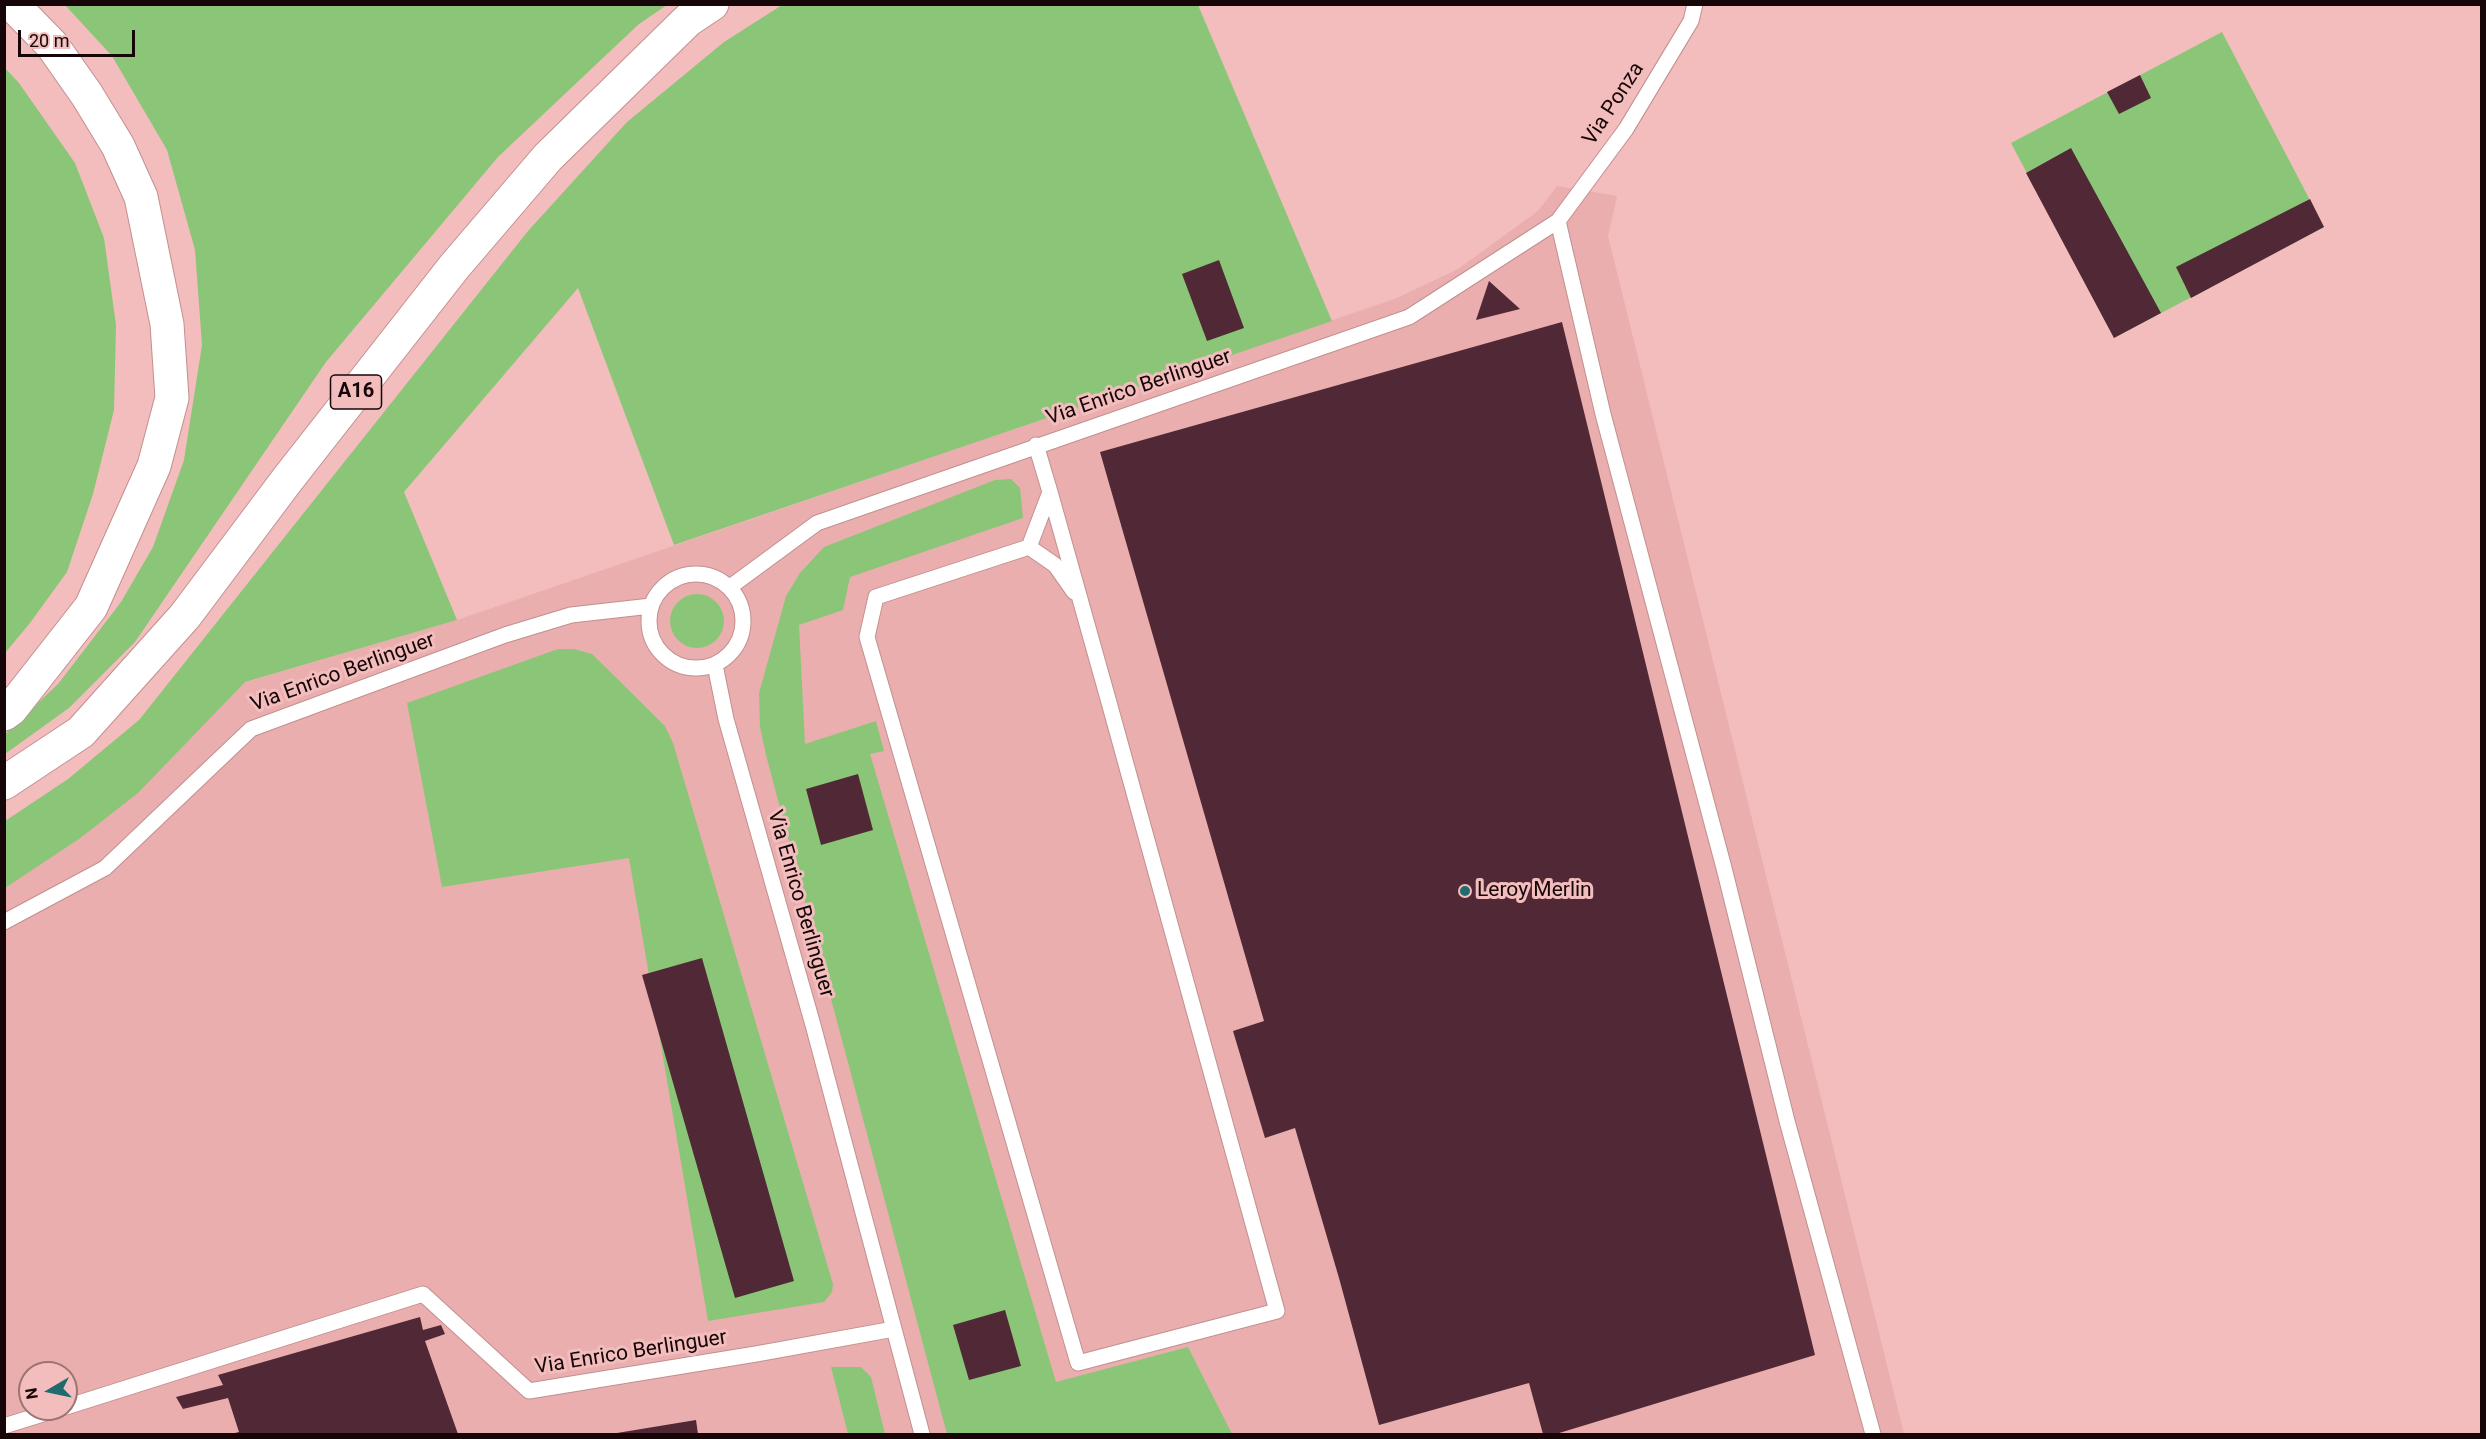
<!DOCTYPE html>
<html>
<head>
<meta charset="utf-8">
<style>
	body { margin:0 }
	#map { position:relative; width:2486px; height:1439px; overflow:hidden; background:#f3bdbd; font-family:Roboto,sans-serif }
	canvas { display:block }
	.frame { position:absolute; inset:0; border:6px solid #160607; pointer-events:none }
	.north { position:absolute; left:18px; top:1361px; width:60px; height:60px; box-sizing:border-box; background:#f3bdbd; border:2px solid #9b7474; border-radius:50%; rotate:261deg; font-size:16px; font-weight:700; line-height:24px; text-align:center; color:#160607 }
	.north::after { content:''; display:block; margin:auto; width:21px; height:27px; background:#1f6b6e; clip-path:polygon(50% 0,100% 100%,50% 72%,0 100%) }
	.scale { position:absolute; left:18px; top:30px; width:117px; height:27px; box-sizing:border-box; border:3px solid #160607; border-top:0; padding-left:8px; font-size:18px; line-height:21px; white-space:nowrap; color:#160607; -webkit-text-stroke:4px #f3bdbd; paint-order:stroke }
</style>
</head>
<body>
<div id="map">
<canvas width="2486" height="1439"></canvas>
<div class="frame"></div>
<div class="north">N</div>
<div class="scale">20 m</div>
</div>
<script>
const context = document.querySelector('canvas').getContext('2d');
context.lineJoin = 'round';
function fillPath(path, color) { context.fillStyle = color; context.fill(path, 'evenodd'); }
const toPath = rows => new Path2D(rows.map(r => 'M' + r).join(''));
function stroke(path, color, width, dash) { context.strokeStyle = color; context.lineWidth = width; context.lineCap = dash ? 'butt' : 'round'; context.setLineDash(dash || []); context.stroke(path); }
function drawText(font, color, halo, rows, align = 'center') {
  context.font = font + ' Roboto,sans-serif'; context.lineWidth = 6; context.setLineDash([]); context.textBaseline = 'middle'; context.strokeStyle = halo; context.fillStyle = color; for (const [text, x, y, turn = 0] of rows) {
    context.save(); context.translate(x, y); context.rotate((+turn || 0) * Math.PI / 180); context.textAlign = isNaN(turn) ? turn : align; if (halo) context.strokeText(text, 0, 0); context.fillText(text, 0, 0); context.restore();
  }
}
const built = toPath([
	[1557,186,1617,196,1608,236,1904,1434,5,1434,4,853,195,697,457,620,1397,298,1458,269,1538,211],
	[30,1373,66,1373,66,1409,30,1409]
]);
const green = toPath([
	[65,5,667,5,639,24,498,157,326,362,135,642,69,708,5,754,5,734,58,684,121,602,153,547,184,460,202,345,195,250,167,150,112,56],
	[782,5,1198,5,1332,321,674,545,578,288,404,492,457,620,245,682,138,793,79,839,5,888,5,821,68,779,139,720,528,231,627,122,724,42],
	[2222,32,2324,227,2114,338,2011,143],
	[5,68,19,83,75,163,104,238,116,325,114,410,93,494,67,572,30,623,5,653],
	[1011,479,1020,488,1023,518,850,577,843,610,799,625,805,744,876,721,884,751,870,754,1056,1382,1188,1347,1232,1434,947,1434,766,755,760,727,759,693,786,596,800,573,824,547,995,480],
	'670 621a27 27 0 1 1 54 0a27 27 0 1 1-54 0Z',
	[558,649,574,649,592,654,665,726,673,743,833,1284,832,1292,824,1302,708,1321,629,858,442,887,407,703],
	[831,1367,861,1367,871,1377,885,1434,848,1434]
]);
const building = toPath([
	[2140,75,2151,98,2119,114,2107,92],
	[2071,148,2161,313,2114,338,2026,173],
	[2310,199,2324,227,2191,298,2176,267],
	[1219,260,1244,328,1207,341,1182,274],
	[1489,281,1520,309,1476,320],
	[1562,322,1815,1355,1556,1434,1543,1434,1529,1383,1379,1425,1339,1278,1295,1128,1265,1138,1233,1031,1264,1021,1100,452],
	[858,774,873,830,821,845,806,789],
	[702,958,794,1281,735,1298,642,975],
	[1005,1310,1021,1366,969,1380,953,1325],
	[420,1317,423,1330,441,1325,445,1334,425,1341,458,1434,231,1434,239,1432,228,1398,183,1409,176,1397,223,1385,218,1375],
	[696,1420,698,1434,617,1434,617,1433]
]);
const lane = toPath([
	[1558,221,1603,414,1724,868,1787,1121,1873,1434],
	[1036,445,1050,492,1110,706,1277,1311,1078,1363,867,637,876,597,1029,547,1050,492],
	[1029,547,1055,565,1074,592],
	'649 621a47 47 0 1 1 94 0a47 47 0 1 1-94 0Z',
	[730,587,817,523,1409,317,1558,221,1626,129,1691,21,1695,4],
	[715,665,726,719,813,1025,922,1434],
	[4,922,105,868,251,729,505,635,571,615,651,606],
	[66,1407,423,1294,529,1391,756,1354,894,1329],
	[4,1426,59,1409]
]);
const highway = toPath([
	[4,714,11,709,91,607,154,466,172,398,167,324,141,197,118,146,87,95,52,45,12,4],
	[4,783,81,732,185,616,287,480,454,267,548,157,688,20,712,4]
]);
const markers = [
	[1465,891,6,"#1f6b6e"]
];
const shields = [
	[356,392,51]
];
const shieldNames = [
	["A16",356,392]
];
const streetNames = [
	["Via Ponza",1614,104,-57],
	["Via Enrico Berlinguer",1139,388,-19],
	["Via Enrico Berlinguer",343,673,-20],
	["Via Enrico Berlinguer",800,904,74],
	["Via Enrico Berlinguer",631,1353,-9]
];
const poiNames = [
	["Leroy Merlin",1477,891]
];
fillPath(built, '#eaaeae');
fillPath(green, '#8bc678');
fillPath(building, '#502836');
stroke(lane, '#c28f8f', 17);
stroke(highway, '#c28f8f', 35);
stroke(lane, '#fff', 15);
stroke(highway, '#fff', 33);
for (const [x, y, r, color] of markers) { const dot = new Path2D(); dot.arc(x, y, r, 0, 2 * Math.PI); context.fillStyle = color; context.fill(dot); stroke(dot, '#f3bdbd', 2); }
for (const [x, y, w] of shields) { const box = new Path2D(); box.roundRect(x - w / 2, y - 17, w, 34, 4.5); context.fillStyle = '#f3bdbd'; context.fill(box); stroke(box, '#160607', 1.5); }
drawText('bold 20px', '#160607', null, shieldNames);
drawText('21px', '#160607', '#f3bdbd', streetNames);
drawText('21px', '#160607', '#f3bdbd', poiNames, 'left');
</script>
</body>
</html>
